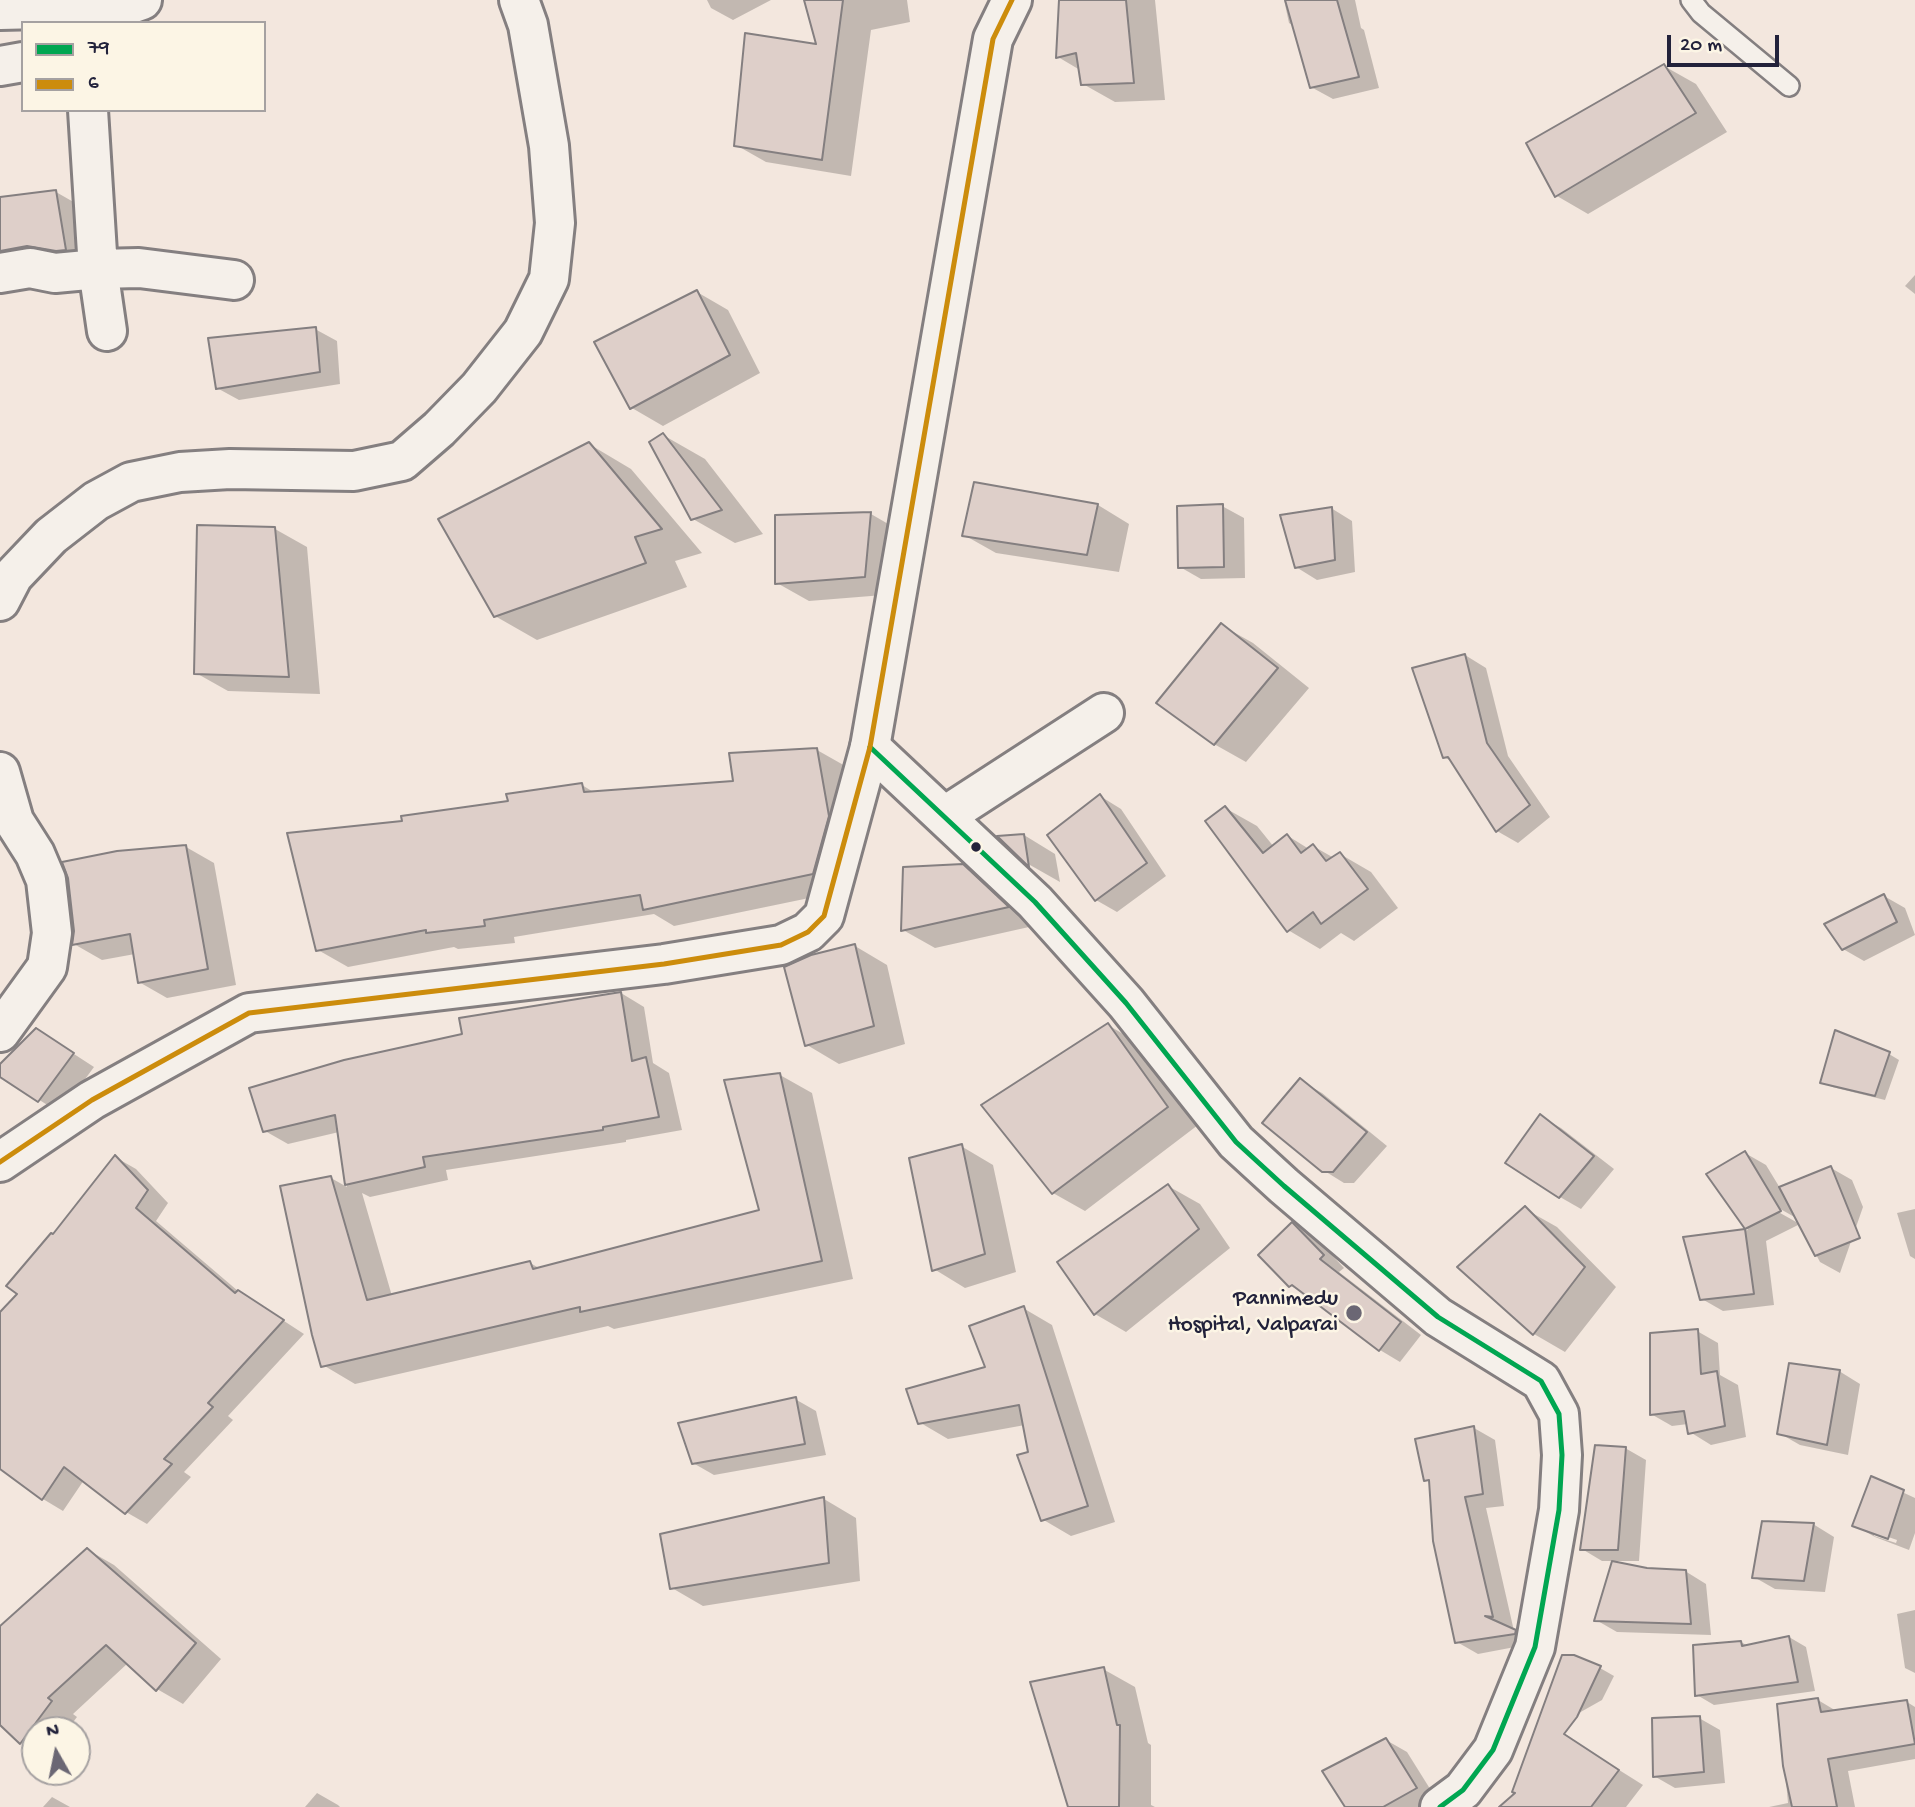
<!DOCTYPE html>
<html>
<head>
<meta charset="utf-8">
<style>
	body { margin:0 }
	#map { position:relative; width:1915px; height:1807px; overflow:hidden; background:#f3e7de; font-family:"Gochi Hand",sans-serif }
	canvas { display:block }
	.legend { position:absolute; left:21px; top:21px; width:245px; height:91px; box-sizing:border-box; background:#fcf5e5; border:2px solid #a5a1a1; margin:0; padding:9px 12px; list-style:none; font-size:21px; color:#22223b }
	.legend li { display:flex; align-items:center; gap:14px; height:35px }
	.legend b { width:35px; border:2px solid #a5a1a1 }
	.north { position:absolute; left:21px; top:1716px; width:70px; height:70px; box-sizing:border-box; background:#fcf5e5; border:2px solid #a5a1a1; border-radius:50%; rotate:351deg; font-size:19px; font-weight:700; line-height:28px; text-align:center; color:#22223b }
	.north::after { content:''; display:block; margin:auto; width:24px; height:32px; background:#6b6774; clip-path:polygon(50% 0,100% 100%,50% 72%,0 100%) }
	.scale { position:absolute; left:1667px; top:35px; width:112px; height:32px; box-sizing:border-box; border:4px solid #22223b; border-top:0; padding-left:9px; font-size:21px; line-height:24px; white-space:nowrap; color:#22223b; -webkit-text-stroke:5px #fcf5e5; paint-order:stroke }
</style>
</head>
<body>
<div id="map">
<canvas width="1915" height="1807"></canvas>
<ul class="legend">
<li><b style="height:9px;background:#00a651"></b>79</li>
<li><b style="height:9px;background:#cc8c0c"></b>6</li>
</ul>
<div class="north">N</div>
<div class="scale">20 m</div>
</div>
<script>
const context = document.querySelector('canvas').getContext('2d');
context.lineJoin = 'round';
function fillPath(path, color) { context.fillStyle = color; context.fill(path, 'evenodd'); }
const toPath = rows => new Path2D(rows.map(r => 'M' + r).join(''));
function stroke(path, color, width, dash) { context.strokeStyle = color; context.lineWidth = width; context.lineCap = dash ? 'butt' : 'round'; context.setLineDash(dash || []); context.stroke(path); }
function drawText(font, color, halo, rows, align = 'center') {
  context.font = font + ' "Gochi Hand",sans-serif'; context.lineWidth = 5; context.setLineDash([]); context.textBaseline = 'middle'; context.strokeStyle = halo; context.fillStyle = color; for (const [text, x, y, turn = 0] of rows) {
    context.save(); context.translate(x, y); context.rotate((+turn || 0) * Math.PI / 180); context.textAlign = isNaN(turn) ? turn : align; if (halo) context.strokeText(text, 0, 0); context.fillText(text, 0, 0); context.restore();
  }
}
const shadow = toPath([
	[707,0,771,0,733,20,711,8],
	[805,0,907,0,910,22,871,30,851,176,766,162,736,145,819,46],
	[1061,0,1155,0,1165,100,1115,102,1083,84,1080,70,1058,57],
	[1284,0,1355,0,1361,28,1364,30,1379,88,1333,99,1311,87,1295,27,1289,23],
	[1664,66,1696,84,1727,132,1588,214,1557,196],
	[56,192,77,204,86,261,21,262,0,250,0,198],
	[1915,275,1915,294,1905,286],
	[697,292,728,310,760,373,663,426,632,408],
	[315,329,337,341,340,384,239,400,217,388],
	[663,435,705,459,763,534,735,543,693,519],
	[589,444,631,469,702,553,675,561,687,587,537,640,495,616],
	[1098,505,1129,524,1119,572,996,553,964,535],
	[1222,506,1244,518,1245,578,1201,579,1180,567],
	[1331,508,1352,521,1355,572,1317,580,1296,567],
	[871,514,902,532,896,594,809,601,777,583,777,517],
	[275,529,307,547,320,694,228,691,196,673],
	[1221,625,1253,643,1309,688,1246,762,1214,744],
	[1465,655,1486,668,1508,756,1550,817,1518,843,1497,831,1453,762,1444,757],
	[817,750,847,767,843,891,674,926,654,914,514,937,515,943,458,949,454,947,348,967,318,950,404,822,510,803,582,785,595,793,735,783],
	[1100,796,1121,809,1166,876,1117,912,1096,900],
	[1225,808,1257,826,1274,847,1288,836,1309,849,1313,846,1334,858,1340,854,1371,872,1398,908,1354,941,1341,933,1320,949,1288,930],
	[1024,835,1055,854,1060,882,1030,865,1001,838],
	[186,847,214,863,236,985,167,998,139,982,135,954,102,960,74,944],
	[962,866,995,885,1038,925,935,948,903,930],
	[1884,896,1905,908,1915,935,1864,961,1843,949],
	[855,946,887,965,905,1044,839,1064,807,1045],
	[621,993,644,1007,653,1063,669,1073,682,1130,626,1140,626,1142,446,1170,448,1180,370,1197,362,1193,392,1296,530,1263,541,1269,761,1211,780,1075,812,1093,853,1279,614,1329,608,1326,355,1384,323,1365,331,1178,347,1187,339,1132,288,1144,265,1131,464,1036],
	[1108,1025,1140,1044,1198,1125,1085,1211,1053,1193],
	[57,1043,94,1067,60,1113,0,1075,0,1066],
	[1889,1054,1899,1060,1885,1100,1832,1087,1822,1082],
	[1301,1081,1322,1093,1387,1146,1354,1183,1344,1183,1323,1170],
	[1540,1116,1561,1128,1614,1169,1581,1209,1560,1197],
	[961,1146,993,1165,1016,1272,965,1288,934,1269],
	[1745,1153,1766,1165,1780,1188,1831,1168,1852,1180,1863,1207,1840,1273,1820,1262,1800,1224,1766,1241,1774,1305,1723,1311,1702,1299,1685,1238,1748,1230,1708,1174],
	[1775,1206,1798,1219,1798,1223,1773,1209],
	[115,1157,136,1169,168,1203,156,1221,238,1291,304,1334,228,1416,233,1420,184,1472,191,1477,147,1524,126,1512,84,1480,63,1511,43,1499,0,1467,0,1314,20,1294,53,1236],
	[1168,1186,1200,1204,1230,1248,1126,1332,1095,1314],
	[1525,1209,1557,1227,1616,1287,1565,1352,1534,1334,1459,1267],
	[1915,1209,1915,1259,1910,1256,1897,1213],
	[1293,1224,1314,1236,1344,1268,1339,1272,1421,1335,1400,1362,1380,1350,1312,1298,1291,1286,1260,1255],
	[1023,1308,1052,1325,1115,1522,1071,1536,1042,1519,1025,1425,948,1439,919,1422,987,1368],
	[1697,1331,1718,1343,1720,1375,1738,1385,1746,1437,1711,1445,1690,1432,1688,1424,1672,1426,1651,1414],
	[1839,1371,1860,1384,1848,1455,1800,1445,1779,1433],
	[795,1399,816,1411,826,1455,714,1475,693,1463],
	[1474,1428,1495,1440,1504,1506,1486,1508,1514,1631,1536,1643,1478,1654,1457,1642,1431,1482,1426,1480],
	[1625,1448,1646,1460,1639,1561,1602,1561,1582,1549],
	[1872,1478,1915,1498,1915,1533,1909,1550,1875,1537,1854,1525],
	[1874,1532,1897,1540,1896,1543,1874,1536],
	[824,1499,856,1518,860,1581,703,1606,672,1588,662,1535],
	[1813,1524,1834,1537,1825,1592,1775,1589,1754,1577],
	[88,1550,114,1565,221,1659,183,1704,157,1689,128,1663,73,1714,77,1717,67,1730,35,1730,35,1751,21,1743,0,1722,0,1629],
	[1647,1570,1685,1571,1706,1584,1711,1635,1617,1632,1596,1620],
	[1915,1610,1915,1673,1905,1668,1897,1614],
	[1789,1637,1806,1647,1815,1691,1714,1705,1697,1695,1741,1642,1748,1646],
	[1600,1668,1614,1676,1602,1700,1554,1727],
	[1103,1669,1135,1687,1148,1743,1151,1745,1151,1805,1155,1807,1070,1807],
	[1818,1700,1838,1712,1907,1702,1915,1707,1915,1759,1848,1771,1855,1807,1769,1807,1788,1803,1779,1705],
	[1699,1718,1720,1730,1725,1783,1675,1788,1654,1776],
	[1386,1740,1407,1752,1437,1800,1425,1807,1347,1807],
	[1592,1753,1643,1785,1626,1807,1501,1807],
	[317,1793,338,1805,340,1807,305,1807],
	[52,1797,70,1807,43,1807]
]);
const building = toPath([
	[804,0,843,0,822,160,734,146,745,33,816,44,804,0],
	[1059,0,1126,0,1134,83,1081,85,1076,53,1056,58,1059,0],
	[1285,0,1337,0,1359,77,1310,88,1285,0],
	[1664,64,1696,113,1555,197,1526,143,1664,64],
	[56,190,66,250,56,251,27,246,0,251,0,197,56,190],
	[697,290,730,355,630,409,594,342,697,290],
	[316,327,320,372,216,389,208,338,316,327],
	[663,433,722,510,691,520,649,442,663,433],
	[589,442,662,529,635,537,646,563,494,617,438,519,589,442],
	[974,482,1098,504,1087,555,962,536,974,482],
	[1223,504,1224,567,1178,568,1177,506,1223,504],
	[1332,507,1335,560,1295,568,1280,515,1332,507],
	[871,512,865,577,775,584,775,515,871,512],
	[197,525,275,527,289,677,194,674,197,525],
	[1221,623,1278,668,1214,745,1156,703,1221,623],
	[1465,654,1487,743,1530,805,1496,832,1448,757,1443,758,1412,668,1465,654],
	[817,748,829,816,813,874,643,910,640,895,484,920,485,926,426,933,426,930,316,951,287,833,402,821,401,816,508,801,506,794,582,783,584,792,733,781,729,753,817,748],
	[1100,794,1147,863,1095,901,1047,835,1100,794],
	[1225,806,1263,853,1287,834,1301,853,1313,844,1326,861,1340,852,1368,889,1321,924,1313,912,1287,932,1205,821,1225,806],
	[1024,834,1029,867,997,836,1024,834],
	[186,845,208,969,138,983,130,934,72,945,74,931,68,878,62,862,117,851,186,845],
	[963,864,1009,907,901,931,903,867,963,864],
	[1884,894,1897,922,1842,950,1824,924,1884,894],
	[855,944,874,1026,805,1046,784,967,811,955,855,944],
	[621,992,632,1061,646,1057,659,1117,603,1127,603,1130,423,1157,425,1167,345,1185,335,1115,263,1132,249,1088,344,1060,462,1034,459,1018,621,992],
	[1108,1023,1168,1107,1052,1194,981,1105,1108,1023],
	[36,1028,74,1053,38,1102,0,1077,0,1064,36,1028],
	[1835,1030,1890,1052,1875,1096,1820,1083,1835,1030],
	[780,1073,822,1261,580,1312,580,1307,321,1367,312,1335,280,1186,331,1176,367,1300,530,1261,533,1269,759,1210,724,1080,780,1073],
	[1300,1078,1367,1132,1333,1172,1322,1172,1262,1123,1300,1078],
	[1540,1114,1594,1156,1559,1198,1505,1163,1540,1114],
	[962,1144,985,1254,932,1271,909,1158,962,1144],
	[1745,1151,1781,1211,1745,1229,1706,1174,1745,1151],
	[115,1155,148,1190,136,1208,235,1293,238,1290,284,1320,208,1403,213,1407,164,1459,172,1464,125,1514,64,1467,42,1500,0,1469,0,1312,17,1294,6,1286,51,1233,53,1234,115,1155],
	[1831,1166,1860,1238,1815,1256,1779,1187,1831,1166],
	[1168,1184,1199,1229,1094,1315,1057,1262,1168,1184],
	[1525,1206,1585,1267,1533,1335,1457,1267,1525,1206],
	[1292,1222,1324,1255,1320,1259,1401,1322,1379,1351,1292,1285,1289,1287,1258,1255,1292,1222],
	[1745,1229,1754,1294,1700,1300,1683,1237,1745,1229],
	[1024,1306,1088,1506,1041,1521,1017,1455,1028,1452,1019,1405,918,1424,906,1389,985,1367,969,1326,1024,1306],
	[1698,1329,1701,1374,1717,1371,1725,1426,1688,1434,1684,1411,1650,1415,1650,1333,1698,1329],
	[1789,1363,1840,1370,1827,1445,1777,1434,1789,1363],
	[796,1397,805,1444,692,1464,678,1423,796,1397],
	[1474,1426,1483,1494,1465,1497,1493,1617,1485,1616,1516,1630,1515,1634,1455,1643,1433,1541,1429,1480,1424,1481,1415,1439,1474,1426],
	[1595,1445,1626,1447,1618,1550,1580,1550,1595,1445],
	[1871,1476,1904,1490,1888,1539,1852,1526,1871,1476],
	[824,1497,829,1563,670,1589,660,1534,824,1497],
	[1762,1521,1814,1523,1804,1581,1752,1578,1762,1521],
	[87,1548,196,1643,156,1691,106,1645,48,1698,52,1701,20,1744,0,1725,0,1626,87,1548],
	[1612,1561,1647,1568,1686,1570,1691,1624,1594,1621,1612,1561],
	[1789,1636,1798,1682,1695,1696,1693,1645,1741,1641,1742,1646,1789,1636],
	[1562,1655,1574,1655,1601,1666,1577,1717,1564,1734,1619,1770,1591,1807,1499,1807,1515,1793,1512,1792,1562,1655],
	[1104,1667,1117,1725,1120,1725,1119,1807,1068,1807,1030,1682,1104,1667],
	[1818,1698,1821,1712,1907,1700,1915,1744,1828,1759,1837,1807,1792,1807,1783,1766,1777,1704,1818,1698],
	[1700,1716,1704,1772,1653,1777,1652,1718,1700,1716],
	[1386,1738,1417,1788,1383,1807,1345,1807,1322,1771,1386,1738]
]);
const lane = toPath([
	[1691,0,1701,13,1789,86]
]);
const street = toPath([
	[0,10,122,7,142,0],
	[0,66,23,62],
	[88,110,98,269,107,331],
	[0,273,30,268,55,273,98,269,139,268,234,280],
	[0,601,13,576,51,536,96,501,131,482,180,472,230,469,354,471,402,461,439,429,479,388,523,332,549,279,555,223,549,146,528,25,519,0],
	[870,747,1035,902,1126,1003,1236,1142,1284,1186,1438,1317,1541,1381,1559,1414,1562,1455,1559,1510,1535,1647,1493,1750,1463,1790,1440,1807],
	[0,772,14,821,35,854,46,880,52,933,47,967,0,1032],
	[945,816,1104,713]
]);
const primary = toPath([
	[0,1162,92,1100,249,1013,664,964,781,945,808,932,824,916,870,747,993,39,1012,0]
]);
const bus1 = toPath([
	[870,747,1035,902,1126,1003,1236,1142,1284,1186,1438,1317,1541,1381,1559,1414,1562,1455,1559,1510,1535,1647,1493,1750,1463,1790,1440,1807]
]);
const bus2 = toPath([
	[0,1162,92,1100,249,1013,664,964,781,945,808,932,824,916,870,747,993,39,1012,0]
]);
const markers = [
	[976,847,6,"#22223b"],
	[1354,1313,9,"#6b6774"]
];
const poiNames = [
	["Pannimedu",1338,1300],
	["Hospital, Valparai",1338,1326]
];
fillPath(shadow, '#0003');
fillPath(building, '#decfc9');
stroke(building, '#847f80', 2);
stroke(lane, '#847f80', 24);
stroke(street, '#847f80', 44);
stroke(primary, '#847f80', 44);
stroke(lane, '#f5f0ea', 19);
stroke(street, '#f5f0ea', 38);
stroke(primary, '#f5f0ea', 38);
stroke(bus1, '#00a651', 5);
stroke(bus2, '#cc8c0c', 5);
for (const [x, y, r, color] of markers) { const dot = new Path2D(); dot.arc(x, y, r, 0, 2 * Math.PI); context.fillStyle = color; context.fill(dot); stroke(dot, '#fcf5e5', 2.5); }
drawText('23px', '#22223b', '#fcf5e5', poiNames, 'right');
</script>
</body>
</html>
